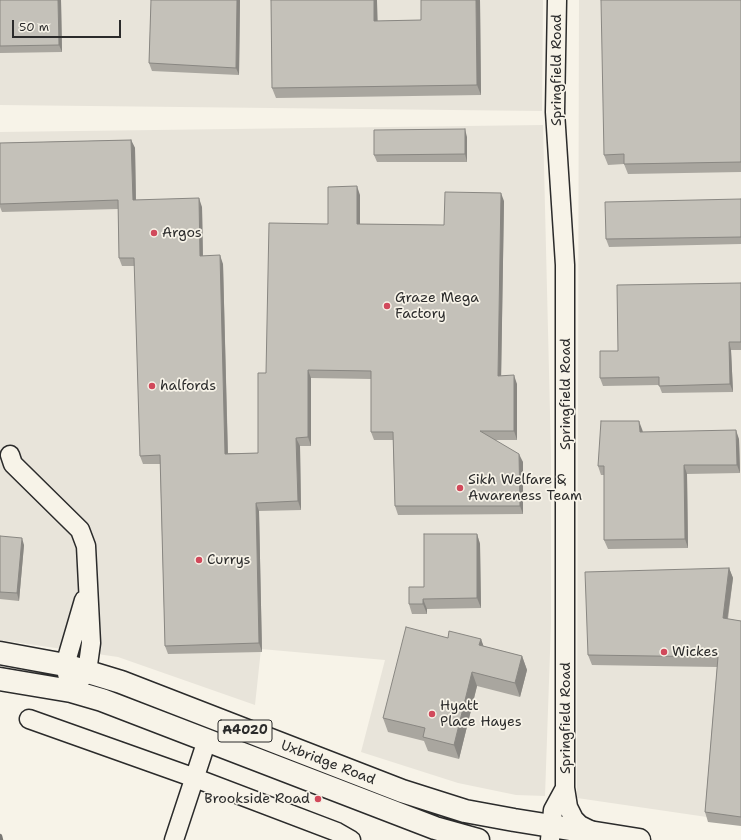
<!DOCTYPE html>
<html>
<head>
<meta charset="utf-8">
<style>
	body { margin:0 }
	#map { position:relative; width:741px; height:840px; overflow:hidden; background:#f7f3e8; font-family:"Shantell Sans",sans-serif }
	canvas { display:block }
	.scale { position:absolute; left:12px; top:20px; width:109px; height:18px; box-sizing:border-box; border:2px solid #2b2b2b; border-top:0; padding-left:5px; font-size:12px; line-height:14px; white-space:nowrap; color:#2b2b2b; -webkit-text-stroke:3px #f7f3e8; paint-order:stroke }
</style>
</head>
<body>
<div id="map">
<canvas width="741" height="840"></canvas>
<div class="scale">50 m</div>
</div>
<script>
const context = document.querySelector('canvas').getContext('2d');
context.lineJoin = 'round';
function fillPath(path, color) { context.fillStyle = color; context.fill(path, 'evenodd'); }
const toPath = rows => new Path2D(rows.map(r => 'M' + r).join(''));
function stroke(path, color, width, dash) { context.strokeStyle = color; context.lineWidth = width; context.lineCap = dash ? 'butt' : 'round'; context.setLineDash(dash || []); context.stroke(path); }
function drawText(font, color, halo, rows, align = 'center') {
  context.font = font + ' "Shantell Sans",sans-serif'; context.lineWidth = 3.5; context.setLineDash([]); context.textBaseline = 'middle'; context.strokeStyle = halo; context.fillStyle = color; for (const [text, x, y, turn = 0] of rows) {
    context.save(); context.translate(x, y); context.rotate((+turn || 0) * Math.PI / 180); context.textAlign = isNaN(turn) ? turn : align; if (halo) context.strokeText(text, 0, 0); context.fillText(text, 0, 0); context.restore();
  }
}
const built = toPath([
	[0,0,543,0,542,111,0,105],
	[579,0,741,0,741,822,577,798],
	[543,125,551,454,551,624,545,796,516,795,458,783,361,752,385,660,261,649,255,705,118,657,0,640,0,132]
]);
const stream = toPath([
	[0,836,1,840]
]);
const street = toPath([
	[557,0,555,112,565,265,565,788,568,807,574,819,580,825,594,832],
	[10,455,13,464,80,530,86,546,91,643,87,672,71,691],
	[68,678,65,665,84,600],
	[29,719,195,778,337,832,351,840],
	[174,840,207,740],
	[550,840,553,810,565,788]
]);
const primary = toPath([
	[0,653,65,665,121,682,402,791,465,811,514,820,639,840],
	[0,679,71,691,102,700,435,828,478,840]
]);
const wall = toPath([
	[0,0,61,0,62,52,0,53],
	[151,0,240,0,239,75,152,71,149,63],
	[271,0,377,0,377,21,421,20,421,0,480,0,481,95,276,98,272,88],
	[741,0,741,172,628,174,624,164,608,165,604,155],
	[467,137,467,162,377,162,374,155],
	[131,140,135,148,136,200,202,207,203,256,223,264,228,453,258,453,266,373,328,224,360,195,360,224,444,225,504,201,501,376,517,384,517,440,495,440,523,462,523,514,398,515,395,506,393,440,374,440,371,432,371,379,311,378,311,446,300,446,301,510,259,511,262,652,168,654,165,646,160,464,143,464,140,456,135,266,122,266,119,258,118,209,2,212,0,207,0,143],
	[741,199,741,244,609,247,606,239],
	[741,283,741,350,731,350,733,392,662,393,659,385,603,386,600,378,618,351],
	[642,429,643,432,739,439,740,473,687,474,688,548,608,549,604,540,604,475,601,475,598,466],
	[477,534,480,544,481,608,427,609,427,614,412,614,409,604],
	[0,536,24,545,19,601,0,599],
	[729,568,733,578,728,619,741,621,741,826,708,822,705,812,717,667,592,665,588,655],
	[448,638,481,639,483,646,522,656,527,670,520,697,477,686,459,759,428,751,424,741,388,732,383,718]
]);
const shadedWall = toPath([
	[58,0,61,0,62,52,59,45],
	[237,0,240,0,239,75,236,68],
	[374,0,377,0,377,1,378,31,374,21],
	[476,0,480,0,481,95,477,85],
	[465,129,467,137,467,162,465,154],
	[131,140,135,148,136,208,133,200],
	[357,186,360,195,360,233,357,224],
	[501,193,504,201,501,384,498,376],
	[199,198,202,207,203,264,200,256],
	[220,255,223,264,228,462,225,454],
	[729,342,731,350,733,392,730,384],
	[308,370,311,378,311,446,308,437],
	[514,375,517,384,517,440,514,431],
	[639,421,642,429,644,440,640,432],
	[736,430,739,439,740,473,737,465],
	[296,438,300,446,301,510,298,501],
	[519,454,523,462,523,514,520,506],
	[684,465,687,474,688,548,685,539],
	[256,503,259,511,262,652,259,643],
	[477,534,480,544,481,608,477,598],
	[22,538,24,545,19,601,17,593],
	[729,568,733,578,726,628,723,618],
	[423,599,427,609,427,614,423,604],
	[481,639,486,653,479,645],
	[522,656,527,670,520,697,515,683],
	[472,672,477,686,459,759,454,745]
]);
const building = toPath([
	[0,0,58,0,59,45,0,46,0,0],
	[151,0,237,0,236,68,149,63,151,0],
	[271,0,374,0,374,21,421,20,421,0,476,0,477,85,272,88,271,0],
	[601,0,741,0,741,162,624,164,624,154,604,155,601,0],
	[465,129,465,154,374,155,374,130,465,129],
	[131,140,133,200,199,198,200,256,220,255,225,454,258,453,258,373,266,373,269,223,328,224,328,187,357,186,357,224,444,225,445,192,501,193,498,376,514,375,514,431,480,431,519,454,520,506,395,506,393,432,371,432,371,371,308,370,308,437,296,438,298,501,256,503,259,643,165,646,160,455,140,456,134,258,119,258,118,200,0,204,0,143,131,140],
	[741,199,741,237,606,239,605,202,741,199],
	[741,283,741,342,729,342,730,384,659,386,659,377,600,378,600,351,618,351,617,285,741,283],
	[601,421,639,421,640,432,736,430,737,465,684,465,685,539,604,540,604,466,598,466,601,421],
	[424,534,477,534,477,598,423,599,423,604,409,604,409,587,424,587,424,534],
	[0,536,22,538,17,593,0,592,0,536],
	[729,568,723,618,741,621,741,817,705,812,718,657,588,655,585,572,729,568],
	[406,627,448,638,449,631,481,639,479,645,522,656,515,683,472,672,454,745,423,737,425,728,383,718,406,627]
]);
const markers = [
	[154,233,4,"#d1495b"],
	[387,306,4,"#d1495b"],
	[152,386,4,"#d1495b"],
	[460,488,4,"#d1495b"],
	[199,560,4,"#d1495b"],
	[664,652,4,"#d1495b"],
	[432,714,4,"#d1495b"],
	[318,799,4,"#d1495b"]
];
const shields = [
	[245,731,54]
];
const shieldNames = [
	["A4020",245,731]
];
const streetNames = [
	["Springfield Road",557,70,-90],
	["Springfield Road",566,394,-90],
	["Springfield Road",566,718,-90],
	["Uxbridge Road",328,763,21]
];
const poiNames = [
	["Argos",162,233],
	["Graze Mega",395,298],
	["Factory",395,314],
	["halfords",160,386],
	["Sikh Welfare &",468,480],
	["Awareness Team",468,496],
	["Currys",207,560],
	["Wickes",672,652],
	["Hyatt",440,706],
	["Place Hayes",440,722],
	["Brookside Road",310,799,"right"]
];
fillPath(built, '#e8e4da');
stroke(stream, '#7a7874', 4.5);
stroke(street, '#2b2b2b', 21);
stroke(primary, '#2b2b2b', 25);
stroke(street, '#f7f3e8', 18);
stroke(primary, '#f7f3e8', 22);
fillPath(wall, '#a9a69f');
fillPath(shadedWall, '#898782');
fillPath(building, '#c4c1b9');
stroke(building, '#898782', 1);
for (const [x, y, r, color] of markers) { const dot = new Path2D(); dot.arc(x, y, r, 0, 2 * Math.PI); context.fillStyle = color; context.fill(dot); stroke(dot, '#f7f3e8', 1.5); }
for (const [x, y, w] of shields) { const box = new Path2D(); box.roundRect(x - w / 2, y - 11, w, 22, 3); context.fillStyle = '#f7f3e8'; context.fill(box); stroke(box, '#2b2b2b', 1); }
drawText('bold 13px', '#2b2b2b', null, shieldNames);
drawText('14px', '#2b2b2b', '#f7f3e8', streetNames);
drawText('14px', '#2b2b2b', '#f7f3e8', poiNames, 'left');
</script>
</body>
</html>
